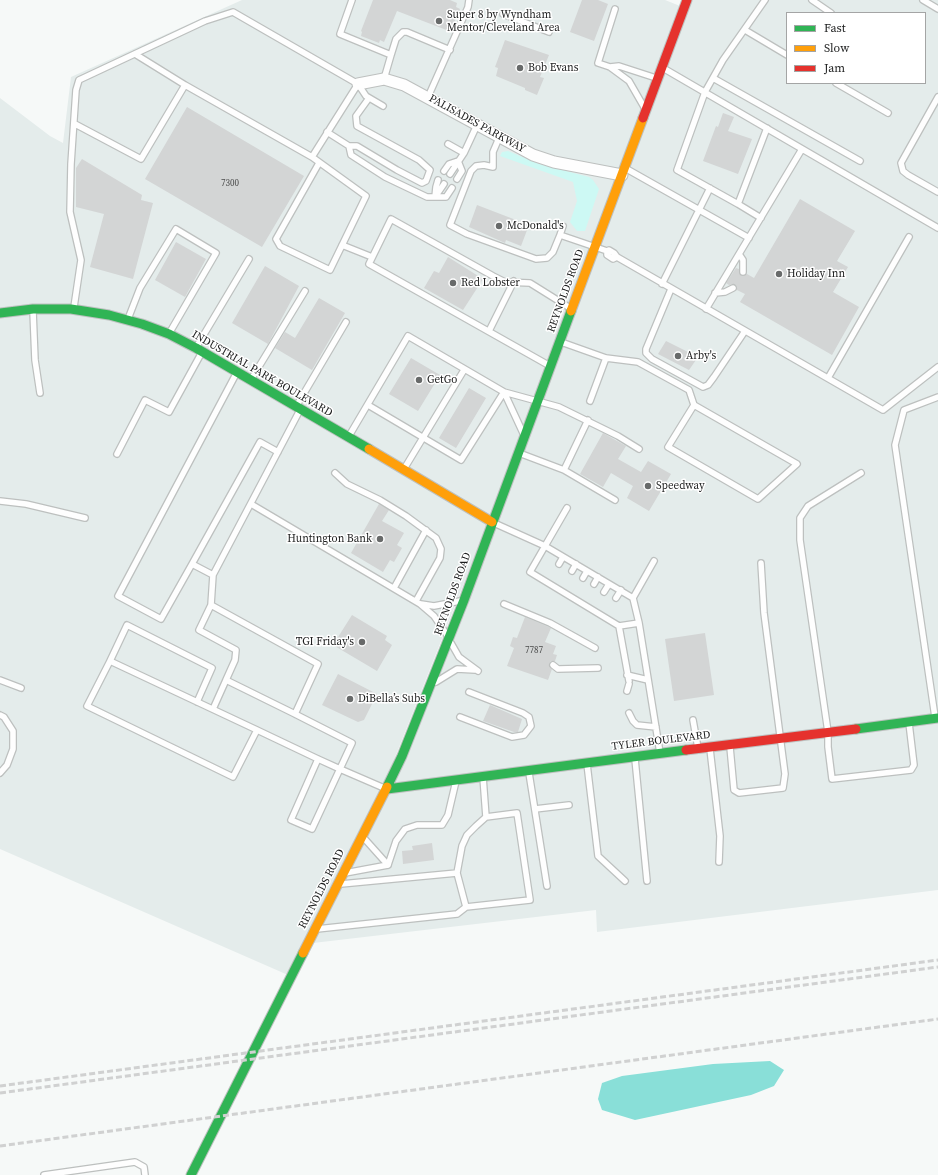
<!DOCTYPE html>
<html>
<head>
<meta charset="utf-8">
<style>
	body { margin:0 }
	#map { position:relative; width:938px; height:1175px; overflow:hidden; background:#f6f9f8; font-family:"Source Serif 4",serif }
	canvas { display:block }
	.legend { position:absolute; left:786px; top:12px; width:140px; height:72px; box-sizing:border-box; background:#fff; border:1px solid #a4a5a5; margin:0; padding:5px 7px; list-style:none; font-size:12px; color:#1c1d1d }
	.legend li { display:flex; align-items:center; gap:8px; height:20px }
	.legend b { width:20px; border:1px solid #a4a5a5 }
</style>
</head>
<body>
<div id="map">
<canvas width="938" height="1175"></canvas>
<ul class="legend">
<li><b style="height:5px;background:#30b455"></b>Fast</li>
<li><b style="height:5px;background:#ff9f0a"></b>Slow</li>
<li><b style="height:5px;background:#e5322d"></b>Jam</li>
</ul>
</div>
<script>
const context = document.querySelector('canvas').getContext('2d');
context.lineJoin = 'round';
function fillPath(path, color) { context.fillStyle = color; context.fill(path, 'evenodd'); }
const toPath = rows => new Path2D(rows.map(r => 'M' + r).join(''));
function stroke(path, color, width, dash) { context.strokeStyle = color; context.lineWidth = width; context.lineCap = dash ? 'butt' : 'round'; context.setLineDash(dash || []); context.stroke(path); }
function drawText(font, color, halo, rows, align = 'center') {
  context.font = font + ' "Source Serif 4",serif'; context.lineWidth = 3; context.setLineDash([]); context.textBaseline = 'middle'; context.strokeStyle = halo; context.fillStyle = color; for (const [text, x, y, turn = 0] of rows) {
    context.save(); context.translate(x, y); context.rotate((+turn || 0) * Math.PI / 180); context.textAlign = isNaN(turn) ? turn : align; if (halo) context.strokeText(text, 0, 0); context.fillText(text, 0, 0); context.restore();
  }
}
const built = toPath([
	[242,0,665,0,680,6,487,525,388,775,288,975,0,849,0,98,50,136,63,143,71,77],
	[691,0,938,0,938,890,597,932,596,910,313,943,409,750],
	[787,13,925,13,925,83,787,83]
]);
const green = toPath([
	[508,151,539,164,589,177,593,180,599,189,585,231,577,231,570,222,577,201,573,182,500,156,502,152]
]);
const water = toPath([
	[770,1061,784,1070,774,1086,751,1095,635,1120,602,1110,598,1099,602,1083,622,1076,713,1064]
]);
const building = toPath([
	[373,0,450,0,457,3,456,7,460,9,451,30,449,29,449,31,397,11,384,42,380,40,379,43,361,36,362,32,361,31],
	[582,0,598,0,608,4,594,41,570,32],
	[505,40,549,55,540,77,544,78,537,95,525,90,525,88,496,76,498,68,495,67],
	[187,107,304,176,262,247,145,179],
	[723,113,734,117,728,131,752,139,738,174,703,161,716,126,718,127],
	[82,159,142,195,141,200,153,203,133,279,90,267,104,214,76,207,76,168],
	[800,199,855,231,837,261,848,267,833,292,859,307,832,355,740,302,745,294,737,290,735,284,729,285,726,283,736,268,739,269,741,275,743,276,747,274,754,278],
	[477,205,529,225,521,246,506,240,505,243,469,227],
	[176,242,206,259,185,297,155,280],
	[448,257,483,279,463,310,424,288,434,271,439,273],
	[265,266,299,286,268,344,232,323],
	[319,298,345,313,312,370,275,348,285,332,295,338],
	[666,341,698,357,689,370,658,354],
	[411,358,440,375,418,411,389,394],
	[469,388,486,398,456,448,439,438],
	[603,433,626,446,618,459,641,472,648,461,671,474,649,511,627,498,633,486,611,473,603,487,580,474],
	[379,504,389,510,382,521,404,533,397,545,402,548,394,562,390,560,383,572,351,553],
	[352,615,387,636,385,640,392,645,377,671,333,645],
	[525,617,551,628,545,642,556,646,553,654,557,655,555,661,551,661,549,664,552,669,548,680,507,666,514,648,510,646,513,637,517,638],
	[705,633,714,695,674,701,665,639],
	[338,674,377,694,364,720,358,722,322,705],
	[490,705,522,719,518,732,514,732,483,721],
	[432,843,434,860,403,864,402,851,413,850,412,846]
]);
const lane = toPath([
	[352,0,340,34,391,55,384,79],
	[765,0,723,60,705,92,677,170,738,204,767,128],
	[812,0,831,13],
	[923,0,938,9],
	[615,9,598,63,610,67,629,81,644,107],
	[503,14,549,32],
	[745,30,787,55],
	[135,54,185,85],
	[391,55,396,39,403,32,407,32,450,50],
	[610,67,619,66,656,78],
	[663,68,938,228],
	[713,78,860,161],
	[836,83,888,113],
	[428,97,468,7,469,0],
	[938,97,901,163,903,171,908,175,938,192],
	[75,124,141,159,185,85,312,157],
	[327,132,349,146,357,146,397,170,422,183,426,181,430,170,419,160,357,126,356,116,369,98],
	[499,138,493,152,493,167,484,165,476,166,471,171,450,225,467,234,536,259,547,258,553,252,560,235],
	[448,144,464,153],
	[349,146,351,155,385,177,427,197,435,197,444,184],
	[319,163,276,239,280,246,330,270,366,196,312,157,358,84],
	[625,168,749,238],
	[444,171,449,164,458,161,462,171,457,179],
	[450,174,464,153,477,125],
	[438,180,436,187,435,197,446,197,452,188],
	[738,204,761,218],
	[563,226,560,235,607,251,609,250,614,253,617,257,613,259,607,255,607,251],
	[342,245,372,257],
	[739,254,743,260,743,272],
	[617,257,883,410,938,367],
	[662,284,710,188],
	[671,289,646,349,646,353,652,359,703,387,708,385,714,377,745,331],
	[715,293,725,292,733,288],
	[74,307,81,260,70,212,71,164,76,90,79,80,205,21,233,12,358,84,366,96,383,106],
	[706,309,802,149],
	[33,311,35,360,40,393],
	[128,319,140,288,176,229,216,253,170,332],
	[489,331,514,281],
	[561,342,606,358,638,362,689,390,694,405,668,447,758,499,797,464,694,405],
	[197,346,249,259],
	[550,366,369,264,391,219,493,276,505,282,530,283,570,308],
	[252,378,305,291],
	[828,378,909,237],
	[590,401,606,358],
	[297,405,346,322],
	[523,433,504,392,559,407,618,436,639,449],
	[349,436,408,336,504,392,461,460,368,405],
	[519,453,564,470,615,500],
	[117,454,145,400,169,412,202,352],
	[404,469,464,370],
	[564,470,588,420],
	[335,473,347,484,380,500,406,516,436,538,441,549,440,558,416,601],
	[861,473,808,506,800,518,800,540,828,732,828,747,832,779,911,770,914,765,909,723],
	[0,501,26,504,85,518],
	[251,504,420,604,434,616,447,635],
	[494,523,545,546,567,508],
	[192,564,161,619,118,596,236,374],
	[559,564,563,557],
	[572,571,576,564],
	[213,575,192,564,260,442,278,452],
	[583,578,587,571],
	[594,584,598,577],
	[394,588,426,530],
	[604,592,609,584],
	[616,598,621,590],
	[633,598,654,561],
	[421,604,434,606,460,601],
	[504,604,550,623,595,648],
	[211,605,318,664,295,714,226,680,235,660,236,650,199,630,211,605,213,575,300,410],
	[639,623,633,598,545,546,530,572,619,626,639,623,660,753],
	[619,626,629,681],
	[451,643,459,657,478,671],
	[110,661,127,625,212,668,197,702],
	[553,665,558,669,598,668],
	[627,675,648,680],
	[0,680,21,688],
	[436,682,457,669,475,670],
	[627,691,629,684],
	[213,709,226,680],
	[629,713,633,721,637,725,656,727],
	[295,714,352,743,312,829,291,820,318,759],
	[0,715,4,717,13,731,13,749,7,765,0,773],
	[460,717,512,737,524,735,531,726,529,717,523,713,469,692],
	[935,717,895,445,904,410,938,397],
	[693,720,698,748],
	[257,730,233,777,87,706,110,661,257,730,318,759,340,769,384,788],
	[730,747,734,790,739,793,783,788,785,774,764,613,761,563],
	[710,749,720,836,719,862],
	[635,759,647,881],
	[587,764,598,856,625,881],
	[529,773,547,886],
	[483,777,486,817],
	[535,809,569,805],
	[363,837,388,865],
	[388,865,396,841,405,829,417,825,442,825,448,815,456,781],
	[345,873,388,865],
	[457,873,462,846,467,835,476,826,486,817,517,813,530,900,466,907],
	[317,929,457,914,466,907,457,873,341,884],
	[44,1175,135,1162,144,1167,145,1175]
]);
const street = toPath([
	[358,84,384,79,404,85,533,155,554,162,622,175]
]);
const fast = toPath([
	[0,313,33,309,71,309,109,315,142,324,169,334,196,348,369,449],
	[856,729,938,718],
	[387,787,402,756,464,600,571,311],
	[387,789,686,750],
	[191,1175,303,953]
]);
const slow = toPath([
	[571,311,643,118],
	[369,449,492,522],
	[303,953,387,787]
]);
const jam = toPath([
	[643,118,687,0],
	[686,750,856,729]
]);
const rail = toPath([
	[0,1086,938,960],
	[0,1093,938,967],
	[0,1146,938,1019]
]);
const markers = [
	[439,21,4,"#686a6a"],
	[520,68,4,"#686a6a"],
	[499,226,4,"#686a6a"],
	[779,274,4,"#686a6a"],
	[453,283,4,"#686a6a"],
	[678,356,4,"#686a6a"],
	[419,380,4,"#686a6a"],
	[648,486,4,"#686a6a"],
	[380,539,4,"#686a6a"],
	[362,642,4,"#686a6a"],
	[350,699,4,"#686a6a"]
];
const numberNames = [
	["7300",230,184],
	["7787",534,651]
];
const poiNames = [
	["Super 8 by Wyndham",447,15],
	["Mentor/Cleveland Area",447,28],
	["Bob Evans",528,68],
	["McDonald's",507,226],
	["Holiday Inn",787,274],
	["Red Lobster",461,283],
	["Arby's",686,356],
	["GetGo",427,380],
	["Speedway",656,486],
	["Huntington Bank",372,539,"right"],
	["TGI Friday's",354,642,"right"],
	["DiBella’s Subs",358,699]
];
const streetNames = [
	["PALISADES PARKWAY",477,124,29],
	["REYNOLDS ROAD",566,291,-70],
	["INDUSTRIAL PARK BOULEVARD",262,374,30],
	["REYNOLDS ROAD",453,594,-70],
	["TYLER BOULEVARD",661,741,-7],
	["REYNOLDS ROAD",322,889,-63]
];
fillPath(built, '#e4eceb');
fillPath(green, '#cdf9f4');
fillPath(water, '#89dfd8');
fillPath(building, '#d3d5d5');
stroke(lane, '#bdc0bf', 8);
stroke(street, '#bdc0bf', 13);
stroke(fast, '#bdc0bf', 11);
stroke(slow, '#bdc0bf', 11);
stroke(jam, '#bdc0bf', 11);
stroke(lane, '#fefefe', 5.5);
stroke(street, '#fefefe', 11);
stroke(fast, '#30b455', 9);
stroke(slow, '#ff9f0a', 9);
stroke(jam, '#e5322d', 9);
stroke(rail, '#d0d1d1', 3, [6, 3]);
for (const [x, y, r, color] of markers) { const dot = new Path2D(); dot.arc(x, y, r, 0, 2 * Math.PI); context.fillStyle = color; context.fill(dot); stroke(dot, '#fff', 1.5); }
drawText('9px', '#4a4b4b', null, numberNames);
drawText('11px', '#1c1d1d', '#fff', poiNames, 'left');
drawText('11px', '#1c1d1d', '#fff', streetNames);
</script>
</body>
</html>
